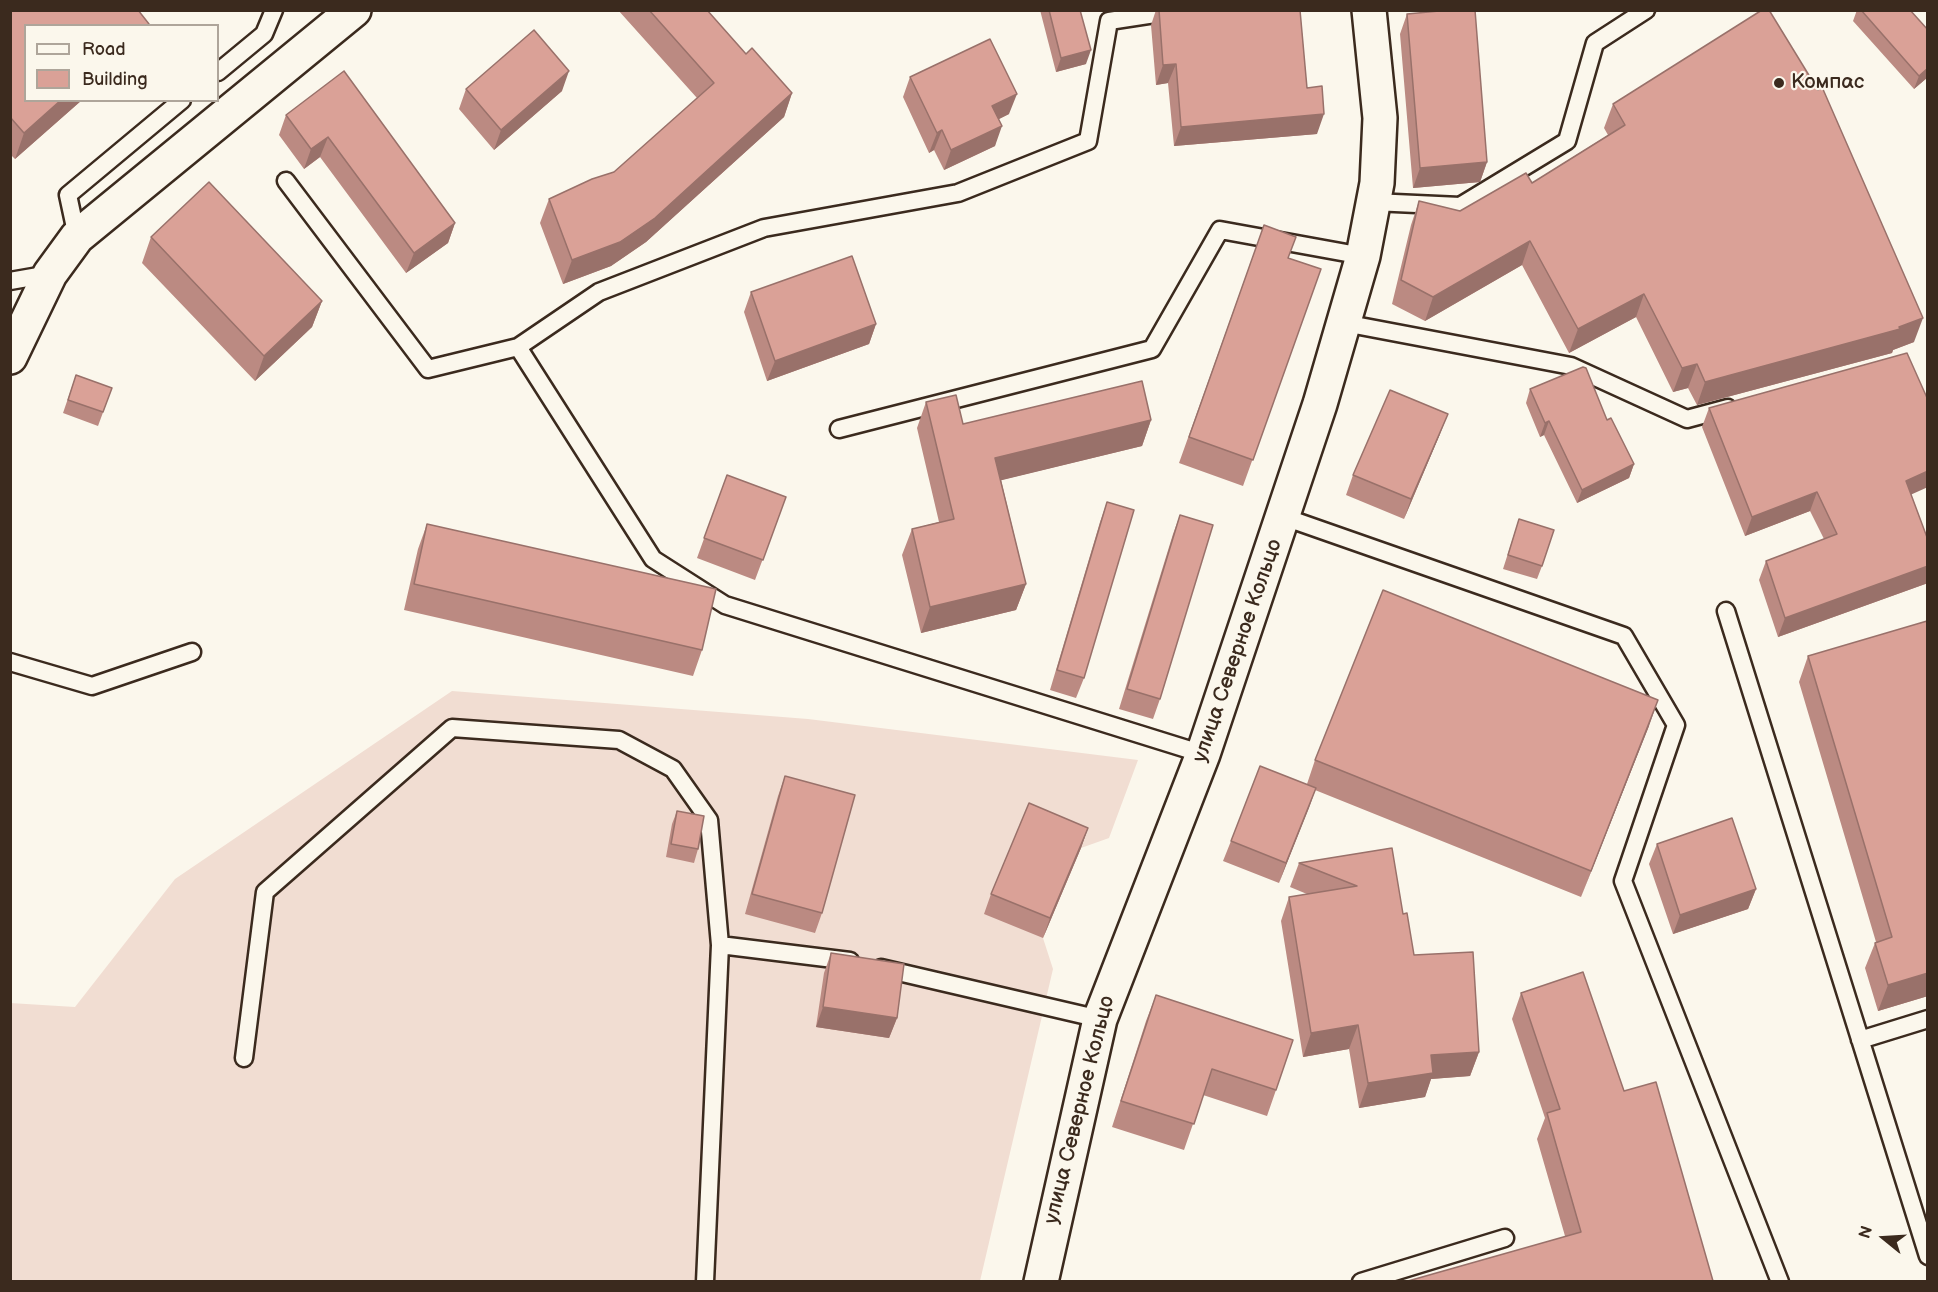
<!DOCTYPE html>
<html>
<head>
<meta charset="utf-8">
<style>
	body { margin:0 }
	#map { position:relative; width:1938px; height:1292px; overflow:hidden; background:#fbf7ec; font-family:"Balsamiq Sans",sans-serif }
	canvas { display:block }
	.frame { position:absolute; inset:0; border:12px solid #3b2a1e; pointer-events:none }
	.legend { position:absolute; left:24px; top:24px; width:195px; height:78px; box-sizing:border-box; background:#fbf7ec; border:2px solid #aea59a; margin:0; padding:8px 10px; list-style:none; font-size:18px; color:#3b2a1e }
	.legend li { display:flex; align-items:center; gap:12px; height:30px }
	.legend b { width:30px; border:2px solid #aea59a }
	.north { position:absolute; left:1854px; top:1208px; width:60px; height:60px; -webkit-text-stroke:4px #fbf7ec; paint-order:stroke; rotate:288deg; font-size:16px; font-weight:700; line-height:24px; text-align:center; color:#3b2a1e }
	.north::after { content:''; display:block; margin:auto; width:21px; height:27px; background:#3b2a1e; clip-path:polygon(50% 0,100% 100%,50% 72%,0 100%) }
</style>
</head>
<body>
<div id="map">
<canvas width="1938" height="1292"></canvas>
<div class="frame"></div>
<ul class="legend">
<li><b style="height:8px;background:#fbf7ec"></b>Road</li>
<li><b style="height:16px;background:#daa197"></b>Building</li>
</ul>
<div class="north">N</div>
</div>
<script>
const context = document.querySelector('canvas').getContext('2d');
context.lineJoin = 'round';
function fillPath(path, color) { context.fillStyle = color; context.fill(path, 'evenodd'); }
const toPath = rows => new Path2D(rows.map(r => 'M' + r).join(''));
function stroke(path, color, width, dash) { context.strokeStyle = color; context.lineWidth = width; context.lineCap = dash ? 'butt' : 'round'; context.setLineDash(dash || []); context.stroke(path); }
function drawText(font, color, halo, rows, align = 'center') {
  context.font = font + ' "Balsamiq Sans",sans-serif'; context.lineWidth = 4.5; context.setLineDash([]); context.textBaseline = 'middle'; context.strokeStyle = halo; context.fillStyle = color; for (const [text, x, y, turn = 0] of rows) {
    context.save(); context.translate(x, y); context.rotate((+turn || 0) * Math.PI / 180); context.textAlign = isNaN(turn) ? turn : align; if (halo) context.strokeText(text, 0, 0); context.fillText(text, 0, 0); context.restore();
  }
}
const built = toPath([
	[452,691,808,719,1138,760,1109,838,1081,848,1043,938,1053,969,980,1281,11,1281,10,1003,75,1007,175,879]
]);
const service = toPath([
	[218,72,264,34,274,10],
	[286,181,428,369,518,347,653,559,725,605,1203,754],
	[1373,202,1460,206,1567,141,1595,43,1646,10],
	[77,237,68,195,182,100],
	[10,281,50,274],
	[1344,323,1571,366,1687,419,1728,408],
	[518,347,599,292,764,228,958,193,1088,141,1109,21,1181,10],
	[839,429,1152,349,1220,230,1363,256],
	[1284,517,1624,636,1676,725,1623,881,1780,1282],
	[1726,611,1928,1256],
	[10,662,92,686,192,652],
	[881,968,1100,1019],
	[1860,1040,1928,1019],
	[244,1058,265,892,452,728,619,740,673,769,709,820,720,945,850,961],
	[705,1282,720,945],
	[1361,1282,1505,1238]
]);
const minor = toPath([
	[10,357,50,274,77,237,354,10],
	[1041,1282,1100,1019,1203,754,1320,404,1363,256,1377,183,1380,118,1369,10]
]);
const wall = toPath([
	[10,10,149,24,149,26,26,26,26,100,82,100,15,159,10,154],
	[618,10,707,10,746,54,792,93,784,117,646,242,611,266,563,284,540,223,549,199,614,172,697,98],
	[1040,10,1080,10,1086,64,1056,72],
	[1156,10,1300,10,1307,88,1317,134,1174,146,1168,83,1156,85,1151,25],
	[1857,10,1910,10,1928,30,1928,77,1914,89,1853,21],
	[1407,14,1487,162,1480,182,1413,188,1400,34],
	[344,71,455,223,448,243,406,273,320,157,304,169,279,135,286,115],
	[910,77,1009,114,999,119,995,146,944,170,934,150,929,153,903,97],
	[466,89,562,91,494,150,459,109],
	[1613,104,1914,342,1893,350,1892,353,1697,405,1688,388,1673,392,1636,317,1569,353,1522,265,1425,321,1392,304,1411,225,1419,201,1460,211,1532,183,1608,135,1604,128],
	[1264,225,1288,258,1321,269,1243,486,1179,463],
	[151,237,322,301,312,327,255,381,142,263],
	[751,292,876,324,869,344,767,381,744,312],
	[76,375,112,388,98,426,63,413],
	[1530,389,1607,420,1634,464,1629,478,1577,503,1544,435,1540,437,1526,403],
	[926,402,963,424,1151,420,1142,446,1001,480,1026,584,1016,610,921,633,902,555,912,529,939,522,917,428],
	[1709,408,1911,494,1928,540,1928,583,1778,637,1759,580,1766,561,1824,539,1810,511,1745,536,1702,427],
	[1440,434,1404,519,1346,495,1353,475],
	[727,475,786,497,755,580,697,558],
	[1107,502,1084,678,1076,698,1050,690,1100,522],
	[1180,515,1160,699,1153,719,1119,709,1173,534],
	[1519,519,1542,566,1537,579,1503,569],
	[427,524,702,650,693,676,404,610,418,549],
	[1928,623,1928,996,1878,1011,1865,968,1875,943,1876,942,1799,682,1808,656],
	[1649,726,1581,897,1315,790,1279,883,1223,861,1231,841,1307,784,1315,760],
	[785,776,822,913,815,933,745,914,778,796],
	[677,811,698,849,694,863,666,857,672,824],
	[1088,828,1081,848,1043,938,984,914,991,894],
	[1657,844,1756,889,1748,909,1673,934,1649,864],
	[1392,848,1403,914,1414,955,1479,1052,1470,1076,1431,1079,1425,1097,1359,1108,1349,1049,1303,1057,1281,921,1289,897,1307,894,1290,887,1299,863],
	[831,953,897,1018,889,1038,816,1027,824,973],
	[1521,993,1624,1091,1713,1281,1565,1236,1537,1139,1545,1118,1512,1019],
	[1156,995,1276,1090,1267,1116,1203,1095,1184,1150,1112,1127,1146,1021]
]);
const shadedWall = toPath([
	[1091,50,1086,64,1056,72,1061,58],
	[1176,64,1168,83,1156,85,1163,65],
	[1928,68,1928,77,1914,89,1919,76],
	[569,71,562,91,494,150,501,130],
	[792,93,784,117,646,242,611,266,563,284,572,260],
	[1017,94,1009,114,985,126,992,106],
	[61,100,82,100,15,159,24,133],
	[1324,114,1317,134,1174,146,1181,127],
	[1002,126,995,146,944,170,951,150],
	[942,130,934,150,929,153,937,133],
	[328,137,320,157,304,169,311,149],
	[1487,162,1480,182,1413,188,1420,168],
	[455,223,448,243,406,273,414,253],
	[1530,241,1522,265,1425,321,1433,297],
	[1644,294,1636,317,1569,353,1578,329],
	[322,301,312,327,255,381,264,356],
	[1923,318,1914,342,1893,350,1892,353,1697,405,1705,382,1899,327],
	[876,324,869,344,767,381,775,361],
	[1697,364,1688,388,1673,392,1682,368],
	[1448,414,1440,434,1404,519,1411,499],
	[1151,420,1142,446,986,484,995,458],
	[1549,421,1544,435,1540,437,1545,423],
	[1634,464,1629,478,1577,503,1582,490],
	[1928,471,1928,487,1899,500,1906,481],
	[1817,492,1810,511,1745,536,1752,517],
	[1928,566,1928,583,1778,637,1785,618],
	[1026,584,1016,610,921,633,930,607],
	[1658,700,1649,726,1581,897,1591,871],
	[1316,788,1309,808,1279,883,1286,863],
	[1088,828,1081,848,1043,938,1050,918],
	[1756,889,1748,909,1673,934,1680,915],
	[1928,973,1928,996,1878,1011,1888,985],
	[823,1007,897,1018,889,1038,816,1027],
	[1358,1025,1349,1049,1303,1057,1311,1033],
	[1479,1052,1470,1076,1431,1079,1425,1097,1359,1108,1368,1083,1431,1055]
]);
const building = toPath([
	[10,10,138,10,149,24,148,26,26,26,26,100,61,100,24,133,10,117,10,10],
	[649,10,707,10,746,54,752,48,792,93,655,218,620,242,572,260,549,199,592,179,614,172,714,83,649,10],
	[1049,10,1080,10,1091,50,1061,58,1049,10],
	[1159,10,1300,10,1307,88,1322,86,1324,114,1181,127,1176,64,1163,65,1159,10],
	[1450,10,1475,10,1487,162,1420,168,1407,14,1450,10],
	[1762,10,1769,10,1818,90,1822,87,1923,318,1899,327,1900,329,1705,382,1697,364,1682,368,1644,294,1578,329,1530,241,1433,297,1401,280,1419,201,1460,211,1526,173,1532,183,1625,125,1613,104,1762,10],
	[1861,10,1910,10,1928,30,1928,68,1919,76,1861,10],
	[534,30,569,71,501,130,466,89,534,30],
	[990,39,1017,94,992,106,1002,126,951,150,942,130,937,133,910,77,990,39],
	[344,71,455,223,414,253,328,137,311,149,286,115,344,71],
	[209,182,322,301,264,356,151,237,209,182],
	[1264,225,1296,237,1288,258,1321,269,1253,460,1189,437,1264,225],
	[852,256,876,324,775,361,751,292,852,256],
	[1907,353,1928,400,1928,471,1906,481,1928,540,1928,566,1785,618,1766,561,1837,534,1817,492,1752,517,1709,408,1907,353],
	[1583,367,1586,368,1607,420,1611,418,1634,464,1582,490,1549,421,1545,423,1530,389,1583,367],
	[76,375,112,388,103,412,68,400,76,375],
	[1142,381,1151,420,995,458,1026,584,930,607,912,529,954,519,926,402,956,395,963,424,1142,381],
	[1390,390,1448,414,1411,499,1353,475,1390,390],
	[727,475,786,497,763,560,704,538,727,475],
	[1107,502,1134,510,1084,678,1057,670,1107,502],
	[1180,515,1213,525,1160,699,1127,689,1180,515],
	[1519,519,1554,530,1542,566,1508,555,1519,519],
	[427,524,716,589,702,650,414,584,427,524],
	[1383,590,1658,700,1591,871,1315,760,1383,590],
	[1927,621,1928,973,1888,985,1875,943,1892,937,1808,656,1927,621],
	[1260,766,1316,788,1286,863,1231,841,1260,766],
	[785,776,855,795,822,913,752,894,785,776],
	[1029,803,1088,828,1050,918,991,894,1029,803],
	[677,811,704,816,698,849,671,844,677,811],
	[1732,818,1756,889,1680,915,1657,844,1732,818],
	[1392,848,1403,914,1407,913,1414,955,1473,952,1479,1052,1431,1055,1433,1073,1368,1083,1358,1025,1311,1033,1289,897,1357,886,1299,863,1392,848],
	[831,953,904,964,897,1018,823,1007,831,953],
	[1583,972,1624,1091,1656,1082,1713,1281,1408,1281,1581,1232,1547,1113,1560,1109,1521,993,1583,972],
	[1156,995,1293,1040,1276,1090,1212,1069,1194,1124,1121,1101,1156,995]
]);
const markers = [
	[1779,83,6,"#3b2a1e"]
];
const poiNames = [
	["Компас",1791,83]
];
const streetNames = [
	["улица Северное Кольцо",1238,651,-71],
	["улица Северное Кольцо",1080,1110,-76]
];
fillPath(built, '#f1ddd2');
stroke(service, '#3b2a1e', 21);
stroke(minor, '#3b2a1e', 38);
stroke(service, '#fbf7ec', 16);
stroke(minor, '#fbf7ec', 33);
fillPath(wall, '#bb8a82');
fillPath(shadedWall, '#99716a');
fillPath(building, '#daa197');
stroke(building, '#99716a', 1.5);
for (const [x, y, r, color] of markers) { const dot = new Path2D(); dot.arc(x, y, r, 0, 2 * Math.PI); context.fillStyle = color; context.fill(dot); stroke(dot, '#fbf7ec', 2); }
drawText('21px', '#3b2a1e', '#fbf7ec', poiNames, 'left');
drawText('21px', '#3b2a1e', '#fbf7ec', streetNames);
</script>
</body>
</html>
